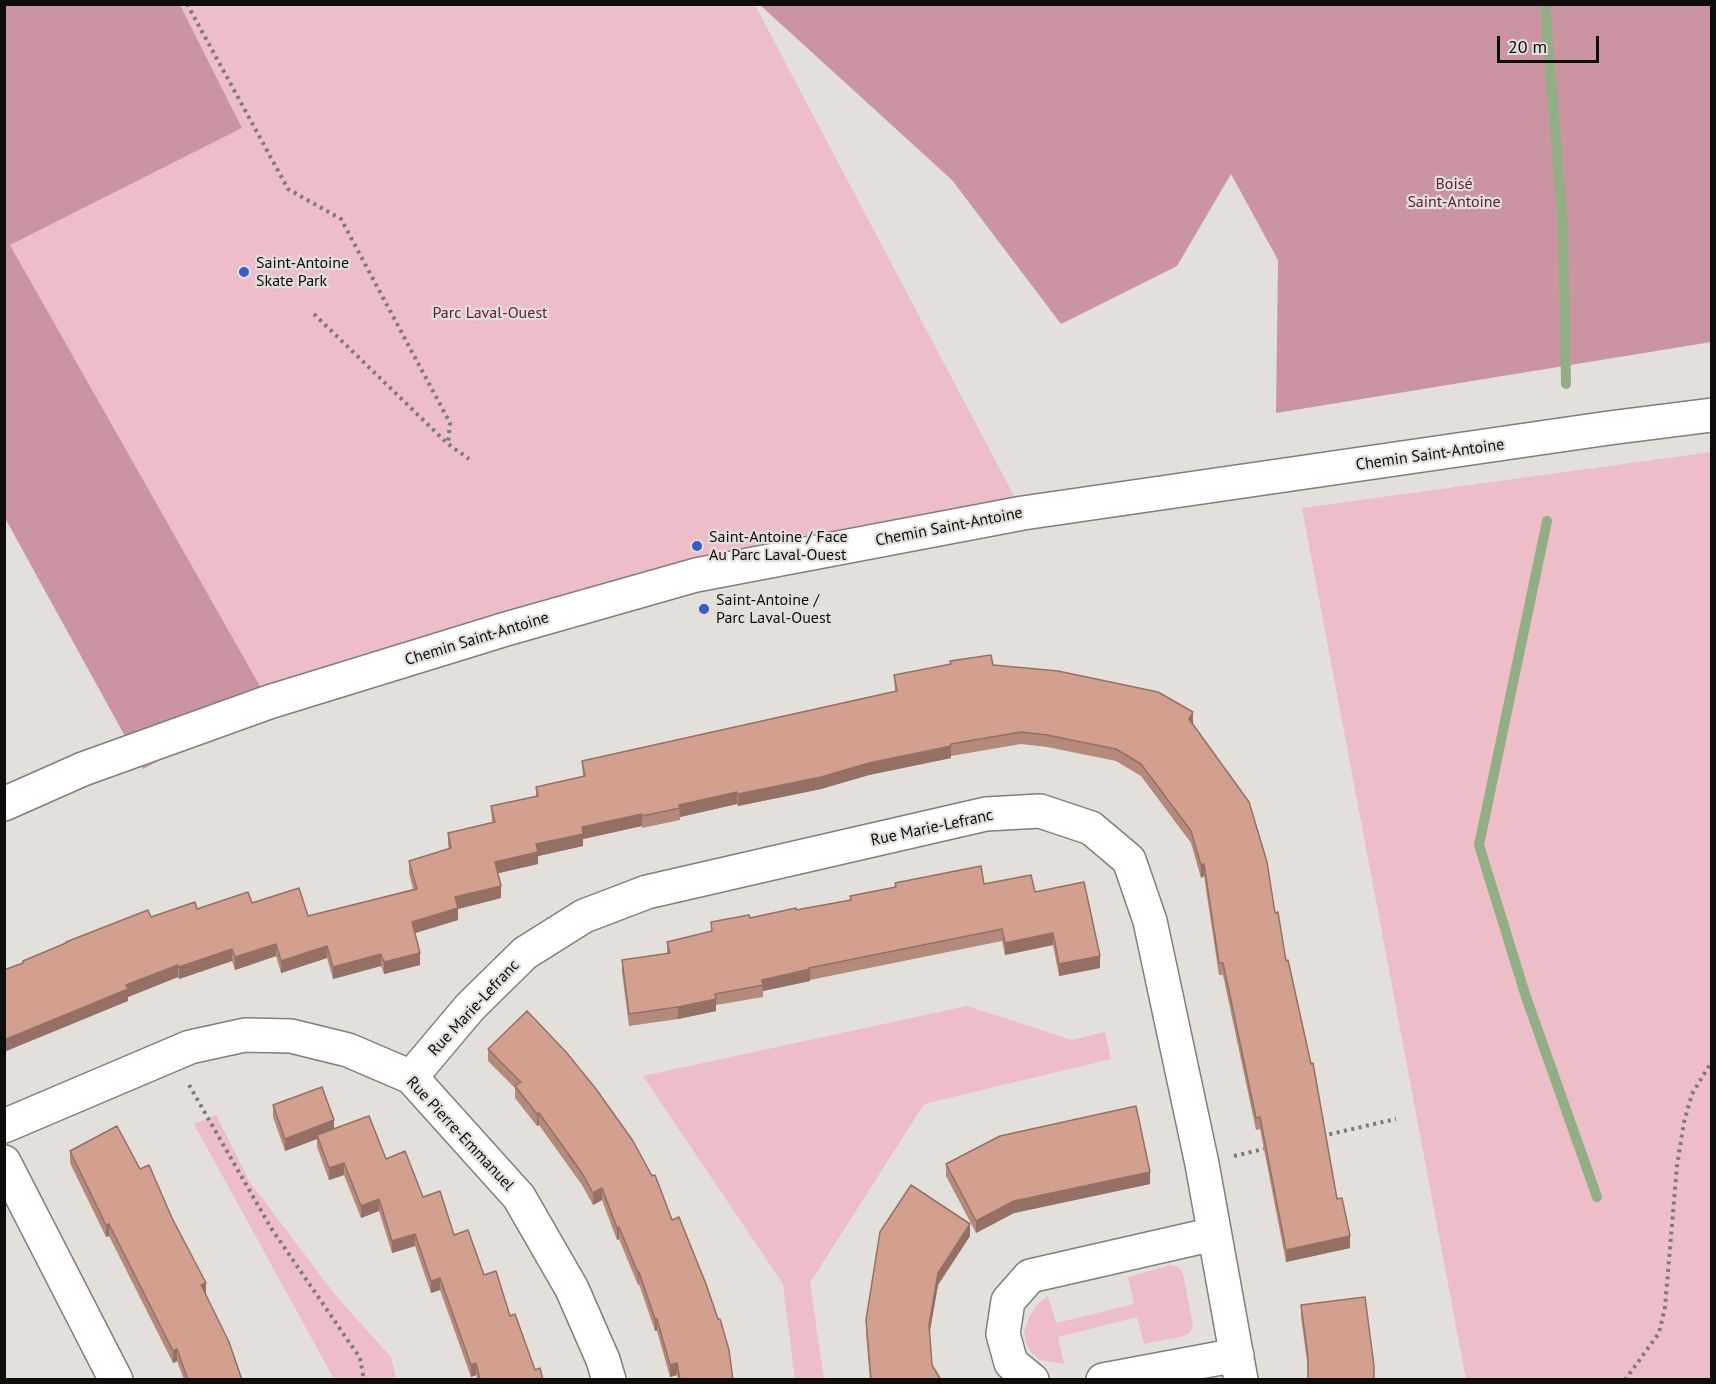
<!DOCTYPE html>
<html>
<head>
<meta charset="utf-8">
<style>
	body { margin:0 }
	#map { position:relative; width:1716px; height:1384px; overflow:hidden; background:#e3dfdb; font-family:"PT Sans",sans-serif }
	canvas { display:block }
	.frame { position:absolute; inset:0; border:6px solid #0e0d0c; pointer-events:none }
	.scale { position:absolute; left:1497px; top:36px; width:102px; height:27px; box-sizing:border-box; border:3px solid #0e0d0c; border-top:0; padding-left:8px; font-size:18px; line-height:21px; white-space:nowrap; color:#0e0d0c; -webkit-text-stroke:4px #e3dfdb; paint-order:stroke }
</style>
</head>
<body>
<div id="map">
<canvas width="1716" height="1384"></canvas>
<div class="frame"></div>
<div class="scale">20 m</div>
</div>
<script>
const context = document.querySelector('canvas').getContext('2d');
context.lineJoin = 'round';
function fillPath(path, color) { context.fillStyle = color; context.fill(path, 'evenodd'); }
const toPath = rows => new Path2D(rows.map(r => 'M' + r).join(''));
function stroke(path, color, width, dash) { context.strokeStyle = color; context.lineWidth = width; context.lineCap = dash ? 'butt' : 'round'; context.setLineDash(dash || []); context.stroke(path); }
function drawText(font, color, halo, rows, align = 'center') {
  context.font = font + ' "PT Sans",sans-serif'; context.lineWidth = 4.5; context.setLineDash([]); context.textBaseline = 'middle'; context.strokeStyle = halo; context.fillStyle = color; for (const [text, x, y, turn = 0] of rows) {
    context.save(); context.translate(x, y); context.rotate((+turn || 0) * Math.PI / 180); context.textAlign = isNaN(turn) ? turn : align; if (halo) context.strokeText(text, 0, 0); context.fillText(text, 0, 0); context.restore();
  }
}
const green = toPath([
	[180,5,755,5,1023,513,696,575,269,702,10,245,242,128],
	[1711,452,1711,1379,1466,1379,1302,508],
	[967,1006,1072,1040,1105,1032,1111,1059,924,1104,810,1283,824,1379,795,1379,783,1284,643,1076],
	[216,1115,250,1182,336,1296,391,1357,396,1379,334,1379,194,1124],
	[1170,1265,1179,1268,1183,1273,1193,1326,1190,1332,1184,1336,1144,1344,1137,1317,1058,1337,1064,1364,1040,1360,1031,1352,1026,1342,1024,1332,1029,1318,1037,1305,1048,1296,1056,1323,1134,1304,1128,1277]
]);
const forest = toPath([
	[4,5,180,5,242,128,10,245,269,702,143,769,5,518],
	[760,5,1711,5,1711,342,1276,413,1278,260,1231,174,1177,266,1061,324,952,180]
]);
const stream = toPath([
	[1545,4,1563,228,1566,384],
	[1547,521,1479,845,1526,997,1597,1197]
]);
const path = toPath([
	[187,4,288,189,341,219,450,423,448,444],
	[314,314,448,444,469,459],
	[189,1085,271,1228,360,1358,364,1380],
	[1322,1136,1396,1119],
	[1234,1156,1268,1148],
	[1625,1380,1659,1333,1665,1307,1677,1166,1684,1122,1692,1094,1712,1061]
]);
const street = toPath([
	[411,1077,470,1007,525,953,584,916,647,892,986,814,1040,811,1091,828,1129,860,1150,921,1202,1164,1241,1380],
	[4,1126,190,1047,245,1035,291,1036,348,1050,411,1077,519,1197,572,1289,603,1360,609,1380],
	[4,1162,116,1380],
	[1032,1380,1011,1363,1003,1334,1008,1301,1030,1276,1214,1234],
	[1103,1380,1237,1355]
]);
const secondary = toPath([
	[4,804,83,769,269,702,506,629,696,575,1023,513,1609,428,1712,415]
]);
const wall = toPath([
	[993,665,1193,724,1275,913,1337,1199,1350,1248,1286,1262,1260,1129,1256,1130,1223,975,1219,975,1204,876,1201,878,1191,843,1141,776,1116,761,1047,747,1021,744,951,756,951,758,869,775,821,789,738,806,737,804,680,817,680,820,642,828,642,826,583,839,583,846,538,856,538,864,498,873,501,898,458,909,458,920,415,933,420,965,384,974,381,966,333,979,327,958,281,973,276,956,235,970,232,961,179,979,178,977,128,997,128,1001,23,963,23,961,66,944,66,942,151,917,197,909,252,903,308,916,413,889,409,873,409,861,449,849,448,845,448,833,492,822,491,806,536,796,536,787,583,777,582,761,895,691,894,675],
	[895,883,984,884,1035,892,1100,968,1059,976,1053,945,1005,955,1002,941,810,980,810,981,763,991,763,997,716,1005,716,1011,678,1019,629,1026,622,972,622,960,667,954,667,942,711,932,711,922,750,918,850,900,850,896,895,887],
	[527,1011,733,1380,678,1380,677,1375,670,1377,657,1331,655,1331,639,1284,638,1285,619,1239,617,1240,602,1200,593,1205,582,1185,539,1125,537,1126,515,1098,515,1088,488,1061,488,1049],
	[273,1105,334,1129,386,1159,423,1197,454,1235,484,1275,510,1316,535,1370,543,1380,477,1380,476,1375,471,1377,440,1290,431,1293,415,1246,392,1253,379,1211,361,1218,344,1175,329,1180,317,1147,317,1139,285,1151,273,1117],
	[70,1151,206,1295,242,1380,184,1380,177,1361,173,1363,109,1236,106,1237,70,1163],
	[946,1164,1150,1184,1014,1213,976,1233,946,1176],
	[970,1236,938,1285,929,1334,932,1365,941,1380,870,1380,866,1332,866,1320],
	[1365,1297,1308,1368,1301,1317,1301,1305]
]);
const shadedWall = toPath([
	[1193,712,1193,724,1189,719],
	[951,746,951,758,869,775,821,789,738,806,738,794,869,763],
	[737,792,737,804,680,817,679,805],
	[642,814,642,826,583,839,583,846,538,856,538,864,495,874,495,862,536,844,582,827],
	[1204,864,1204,876,1201,878,1201,865],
	[501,886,501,898,458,909,458,920,412,934,412,922,455,897],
	[1053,933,1053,945,1005,955,1005,943],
	[276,944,276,956,235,970,235,957],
	[327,946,327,958,281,973,281,961],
	[232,949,232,961,179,979,179,967],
	[420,953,420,965,384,974,384,962],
	[381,954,381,966,333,979,333,967],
	[1100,956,1100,968,1059,976,1059,964],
	[178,965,178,977,128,997,128,1001,4,1052,4,1040,126,985],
	[810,969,810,981,763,991,762,980],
	[716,999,716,1011,678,1019,678,1007],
	[539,1113,539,1125,537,1126,537,1114],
	[334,1120,334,1132,317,1135,317,1139,285,1151,285,1139],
	[344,1163,344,1175,329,1180,329,1168],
	[1150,1172,1150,1184,1014,1213,976,1233,976,1221,1014,1201],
	[602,1188,602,1200,593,1205,593,1193],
	[379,1199,379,1211,361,1218,361,1206],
	[109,1224,109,1236,106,1237,106,1225],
	[970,1224,970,1236,938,1285,929,1337,929,1325,938,1273],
	[619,1227,619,1239,617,1240,617,1228],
	[415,1234,415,1246,392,1253,392,1241],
	[1350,1236,1350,1248,1286,1262,1286,1250],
	[639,1272,639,1284,638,1285,638,1273],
	[440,1278,440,1290,431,1293,431,1281],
	[206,1283,206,1295,201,1285],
	[655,1319,657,1319,657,1331,655,1331],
	[177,1349,177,1361,173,1363,173,1351],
	[476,1363,476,1375,471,1377,471,1365],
	[677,1363,677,1375,670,1377,670,1365]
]);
const building = toPath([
	[991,655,993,665,1058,671,1158,692,1193,712,1189,719,1249,802,1267,862,1275,913,1278,912,1286,961,1288,960,1311,1064,1313,1063,1337,1199,1342,1198,1350,1236,1286,1250,1260,1117,1256,1118,1223,963,1219,963,1204,864,1201,865,1191,831,1141,764,1116,749,1047,735,1021,732,951,744,951,746,869,763,821,777,738,794,737,792,679,805,680,808,642,816,642,814,582,827,583,834,536,844,538,852,495,862,501,886,455,897,458,908,412,922,420,953,384,962,381,954,333,967,327,946,281,961,276,944,235,957,232,949,179,967,178,965,126,985,128,989,4,1040,4,970,23,963,23,961,66,943,66,942,148,910,151,917,195,902,197,909,248,892,252,903,299,888,308,916,417,889,409,861,451,848,448,833,495,822,491,806,538,796,536,787,585,776,582,761,897,691,894,675,951,664,950,661,991,655],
	[981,866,984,884,1031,875,1035,892,1084,882,1100,956,1059,964,1053,933,1005,943,1002,929,809,968,810,969,762,980,763,985,715,994,716,999,678,1007,629,1014,622,960,670,953,667,942,712,931,711,922,749,915,750,918,796,908,796,910,851,900,850,896,896,887,895,883,981,866],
	[527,1011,566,1052,596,1089,633,1141,652,1176,655,1175,672,1220,679,1217,706,1284,718,1319,720,1319,729,1350,733,1380,680,1380,677,1363,670,1365,657,1319,655,1319,639,1272,638,1273,619,1227,617,1228,602,1188,593,1193,582,1173,539,1113,537,1114,515,1086,521,1082,488,1049,527,1011],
	[322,1087,334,1120,285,1139,273,1105,322,1087],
	[1136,1106,1150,1172,1014,1201,976,1221,946,1164,1000,1136,1136,1106],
	[369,1116,386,1159,405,1151,423,1197,440,1191,454,1235,468,1230,484,1275,496,1271,510,1316,515,1314,535,1370,540,1368,543,1380,480,1380,476,1363,471,1365,440,1278,431,1281,415,1234,392,1241,379,1199,361,1206,344,1163,329,1168,317,1135,369,1116],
	[117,1126,140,1169,149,1165,172,1218,206,1283,201,1285,229,1342,242,1380,188,1380,177,1349,173,1351,109,1224,106,1225,70,1151,117,1126],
	[911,1185,970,1224,938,1273,929,1325,932,1365,941,1380,871,1380,866,1320,880,1232,911,1185],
	[1365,1297,1374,1366,1374,1380,1308,1380,1308,1357,1301,1305,1365,1297]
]);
const markers = [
	[244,272,6,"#385acb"],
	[697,546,6,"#385acb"],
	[704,609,6,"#385acb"]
];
const parkNames = [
	["Boisé",1454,184],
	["Saint-Antoine",1454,202],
	["Parc Laval-Ouest",490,313]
];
const poiNames = [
	["Saint-Antoine",256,263],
	["Skate Park",256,281],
	["Saint-Antoine / Face",709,537],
	["Au Parc Laval-Ouest",709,555],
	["Saint-Antoine /",716,600],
	["Parc Laval-Ouest",716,618]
];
const streetNames = [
	["Chemin Saint-Antoine",1430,455,-8],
	["Chemin Saint-Antoine",949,527,-11],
	["Chemin Saint-Antoine",477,639,-17],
	["Rue Marie-Lefranc",932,828,-12],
	["Rue Marie-Lefranc",474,1008,-47],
	["Rue Pierre-Emmanuel",460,1134,47]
];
fillPath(green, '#edbec7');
fillPath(forest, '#ca94a0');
stroke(stream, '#92ae84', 10);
stroke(street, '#827e7a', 36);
stroke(secondary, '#827e7a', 36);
stroke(path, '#7c7977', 4, [3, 4.5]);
stroke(street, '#fff', 33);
stroke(secondary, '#fff', 33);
fillPath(wall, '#b58a7c');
fillPath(shadedWall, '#947065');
fillPath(building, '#d3a090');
stroke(building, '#947065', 1.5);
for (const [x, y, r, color] of markers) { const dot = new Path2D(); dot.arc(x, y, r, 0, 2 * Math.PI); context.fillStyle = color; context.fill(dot); stroke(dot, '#e3dfdb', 2); }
drawText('16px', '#612034', '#e3dfdb', parkNames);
drawText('16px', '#0e0d0c', '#e3dfdb', poiNames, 'left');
drawText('16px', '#0e0d0c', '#e3dfdb', streetNames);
</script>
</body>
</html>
